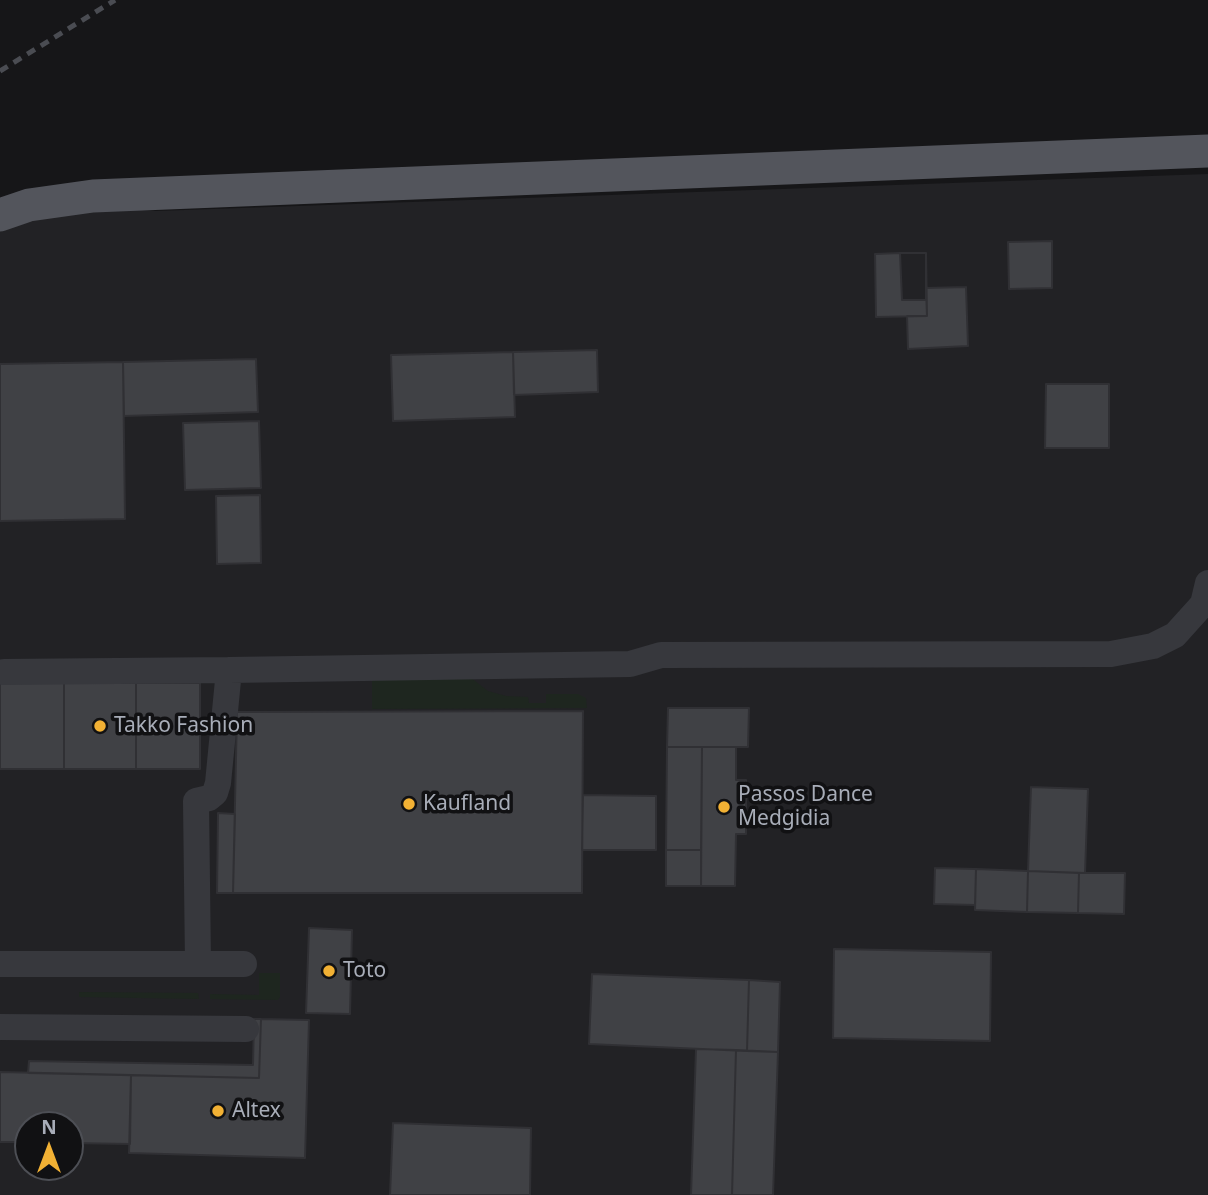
<!DOCTYPE html>
<html>
<head>
<meta charset="utf-8">
<style>
	body { margin:0 }
	#map { position:relative; width:1208px; height:1195px; overflow:hidden; background:#161618; font-family:"Noto Sans",sans-serif }
	canvas { display:block }
	.north { position:absolute; left:14px; top:1111px; width:70px; height:70px; box-sizing:border-box; background:#111113; border:2px solid #4d4f55; border-radius:50%; rotate:0deg; font-size:19px; font-weight:700; line-height:28px; text-align:center; color:#a8adb8 }
	.north::after { content:''; display:block; margin:auto; width:24px; height:32px; background:#f2b134; clip-path:polygon(50% 0,100% 100%,50% 72%,0 100%) }
</style>
</head>
<body>
<div id="map">
<canvas width="1208" height="1195"></canvas>
<div class="north">N</div>
</div>
<script>
const context = document.querySelector('canvas').getContext('2d');
context.lineJoin = 'round';
function fillPath(path, color) { context.fillStyle = color; context.fill(path, 'evenodd'); }
const toPath = rows => new Path2D(rows.map(r => 'M' + r).join(''));
function stroke(path, color, width, dash) { context.strokeStyle = color; context.lineWidth = width; context.lineCap = dash ? 'butt' : 'round'; context.setLineDash(dash || []); context.stroke(path); }
function drawText(font, color, halo, rows, align = 'center') {
  context.font = font + ' "Noto Sans",sans-serif'; context.lineWidth = 7; context.setLineDash([]); context.textBaseline = 'middle'; context.strokeStyle = halo; context.fillStyle = color; for (const [text, x, y, turn = 0] of rows) {
    context.save(); context.translate(x, y); context.rotate((+turn || 0) * Math.PI / 180); context.textAlign = isNaN(turn) ? turn : align; if (halo) context.strokeText(text, 0, 0); context.fillText(text, 0, 0); context.restore();
  }
}
const built = toPath([
	[1208,174,1208,1195,0,1195,0,200,156,211],
	[28,1125,70,1125,70,1167,28,1167]
]);
const green = toPath([
	[372,677,470,677,488,691,506,696,528,697,529,703,546,703,546,694,578,694,586,698,587,708,372,709],
	[259,973,280,973,280,997,278,1000,210,999,210,994,259,995],
	[79,992,198,993,199,999,79,997]
]);
const building = toPath([
	[1052,241,1052,288,1009,289,1008,242,1052,241],
	[900,253,926,253,927,316,876,317,875,254,900,253],
	[900,253,926,253,926,300,902,300,900,253],
	[966,287,968,346,908,349,907,316,927,316,926,288,966,287],
	[597,350,598,392,514,395,513,352,597,350],
	[513,352,515,417,393,421,391,355,513,352],
	[256,359,258,412,124,416,123,362,256,359],
	[123,362,125,519,0,521,0,364,123,362],
	[1046,384,1109,384,1109,448,1045,448,1046,384],
	[259,421,261,488,185,490,183,423,259,421],
	[260,495,261,563,217,564,216,496,260,495],
	[0,682,64,683,64,769,0,769,0,682],
	[64,683,136,683,136,769,64,769,64,683],
	[136,683,200,683,200,769,136,769,136,683],
	[668,708,749,708,748,747,667,747,668,708],
	[583,711,582,893,233,893,237,712,583,711],
	[667,747,702,747,701,850,666,850,667,747],
	[702,747,736,747,736,780,746,780,746,834,736,834,735,886,701,886,702,747],
	[1031,787,1088,789,1085,873,1028,871,1031,787],
	[583,795,656,796,656,850,582,850,583,795],
	[218,813,235,814,233,893,217,893,218,813],
	[666,850,701,850,701,886,666,886,666,850],
	[935,868,976,869,975,905,934,904,935,868],
	[976,869,1028,871,1027,912,975,910,976,869],
	[1028,871,1079,873,1078,913,1027,912,1028,871],
	[1079,873,1125,873,1124,914,1078,913,1079,873],
	[309,928,352,930,350,1014,306,1013,309,928],
	[834,949,991,952,990,1041,833,1038,834,949],
	[592,974,749,980,747,1051,589,1044,592,974],
	[749,980,780,982,778,1052,747,1051,749,980],
	[254,1019,261,1019,259,1078,28,1073,29,1061,253,1065,254,1019],
	[261,1019,309,1020,305,1158,129,1153,131,1075,259,1078,261,1019],
	[696,1049,736,1050,732,1195,691,1195,696,1049],
	[736,1050,778,1052,773,1195,732,1195,736,1050],
	[0,1072,131,1075,130,1144,70,1143,70,1125,28,1125,28,1142,0,1142,0,1072],
	[393,1123,531,1128,530,1195,390,1195,393,1123]
]);
const minor = toPath([
	[4,672,229,670],
	[0,964,244,964],
	[198,964,196,801,209,798,215,793,218,783,229,670,630,664,661,655,1111,654,1153,646,1175,635,1203,604,1208,583],
	[0,1027,246,1029]
]);
const major = toPath([
	[0,215,29,205,93,196,1208,151]
]);
const rail = toPath([
	[0,71,115,0]
]);
const markers = [
	[100,726,7,"#f2b134"],
	[409,804,7,"#f2b134"],
	[724,807,7,"#f2b134"],
	[329,971,7,"#f2b134"],
	[218,1111,7,"#f2b134"]
];
const poiNames = [
	["Takko Fashion",114,726],
	["Passos Dance",738,795],
	["Medgidia",738,819],
	["Kaufland",423,804],
	["Toto",343,971],
	["Altex",232,1111]
];
fillPath(built, '#222225');
fillPath(green, '#1e261f');
fillPath(building, '#404145');
stroke(building, '#303034', 2);
stroke(minor, '#37383d', 26);
stroke(major, '#53555c', 33);
stroke(rail, '#4a4c52', 5, [9, 7]);
for (const [x, y, r, color] of markers) { const dot = new Path2D(); dot.arc(x, y, r, 0, 2 * Math.PI); context.fillStyle = color; context.fill(dot); stroke(dot, '#111113', 2.5); }
drawText('21px', '#a8adb8', '#111113', poiNames, 'left');
</script>
</body>
</html>
